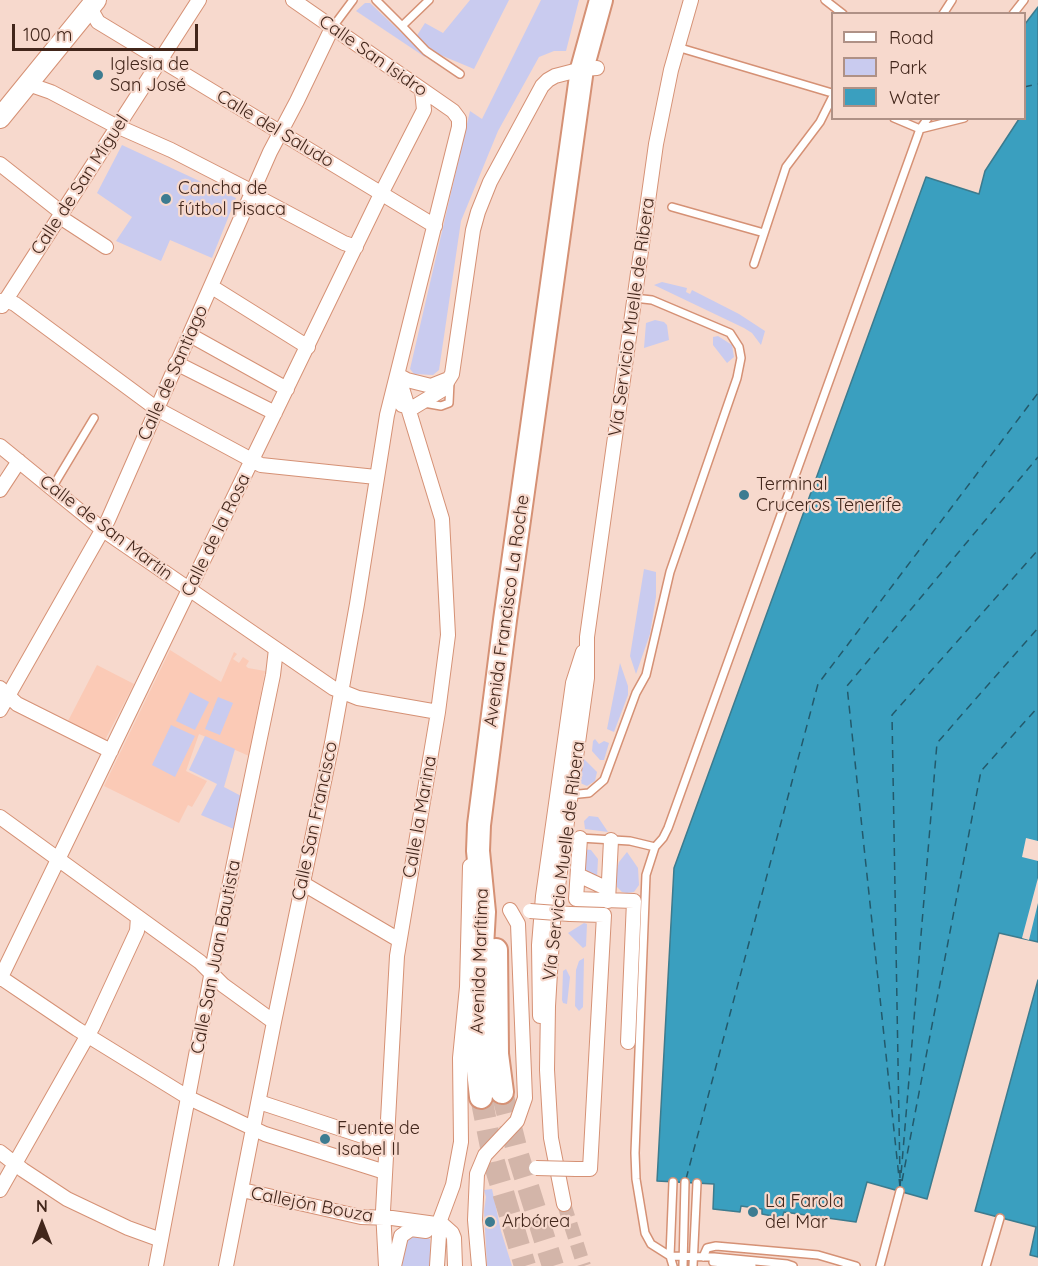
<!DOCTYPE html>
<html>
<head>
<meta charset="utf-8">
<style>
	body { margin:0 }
	#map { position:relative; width:1038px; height:1266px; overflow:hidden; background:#f7d9cd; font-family:Quicksand,sans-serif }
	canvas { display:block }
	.legend { position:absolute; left:831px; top:12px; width:195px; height:108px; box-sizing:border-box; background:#f7d9cd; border:2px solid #af9186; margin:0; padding:8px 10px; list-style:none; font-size:18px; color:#42261b }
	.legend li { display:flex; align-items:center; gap:12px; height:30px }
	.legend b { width:30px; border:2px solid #af9186 }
	.north { position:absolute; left:12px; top:1194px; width:60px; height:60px; -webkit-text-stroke:4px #f7d9cd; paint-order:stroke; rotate:0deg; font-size:16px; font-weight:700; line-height:24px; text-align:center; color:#42261b }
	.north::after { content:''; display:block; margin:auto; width:21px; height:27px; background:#42261b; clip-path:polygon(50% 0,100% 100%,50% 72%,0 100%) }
	.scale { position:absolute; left:12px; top:24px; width:186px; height:27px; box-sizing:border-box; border:3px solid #42261b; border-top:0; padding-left:8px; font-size:18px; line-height:21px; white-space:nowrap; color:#42261b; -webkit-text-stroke:4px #f7d9cd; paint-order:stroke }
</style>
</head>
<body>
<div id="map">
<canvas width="1038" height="1266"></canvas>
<ul class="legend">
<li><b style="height:8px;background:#fff"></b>Road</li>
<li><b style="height:16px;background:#c9cbef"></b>Park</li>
<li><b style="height:16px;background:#3a9fbf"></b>Water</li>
</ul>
<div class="north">N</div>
<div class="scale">100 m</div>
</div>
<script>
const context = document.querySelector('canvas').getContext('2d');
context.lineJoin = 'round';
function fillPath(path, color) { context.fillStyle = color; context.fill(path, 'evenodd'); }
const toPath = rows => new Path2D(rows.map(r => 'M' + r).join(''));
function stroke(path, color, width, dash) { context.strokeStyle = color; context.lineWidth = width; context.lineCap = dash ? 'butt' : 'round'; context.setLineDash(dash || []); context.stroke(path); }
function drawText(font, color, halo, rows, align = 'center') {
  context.font = font + ' Quicksand,sans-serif'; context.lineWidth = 4.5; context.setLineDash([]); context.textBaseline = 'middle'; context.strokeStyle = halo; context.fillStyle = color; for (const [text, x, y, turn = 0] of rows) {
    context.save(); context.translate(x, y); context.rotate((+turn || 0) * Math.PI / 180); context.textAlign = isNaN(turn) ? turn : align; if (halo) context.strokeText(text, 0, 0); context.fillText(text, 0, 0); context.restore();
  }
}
const built = toPath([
	[170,650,221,682,234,652,237,654,233,659,239,663,243,657,249,661,246,666,248,668,265,671,249,756,199,734,186,771,207,781,192,807,188,805,179,823,104,786],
	[97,665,134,684,105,740,68,721]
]);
const green = toPath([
	[470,0,509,0,474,69,438,54,416,37,425,23,443,33],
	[541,0,579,0,566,51,554,51,539,57,498,131,461,221,439,370,433,375,414,374,410,369,470,111,482,119],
	[365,3,370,3,426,56,425,57,356,11],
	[122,145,236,198,212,258,170,240,161,261,116,241,132,217,97,193],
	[662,282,687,288,686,292,690,294,692,290,739,314,765,331,761,345,752,333,744,328,654,285],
	[655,320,664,322,667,325,669,340,644,348,646,323],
	[718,336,732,345,734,357,727,363,713,345,713,337],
	[644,569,656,572,656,597,650,634,636,674,630,656],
	[620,663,628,686,628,695,614,732,607,729],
	[190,692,209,702,195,730,176,721],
	[218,697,233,703,220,735,205,729],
	[171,725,195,736,175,777,152,765],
	[205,736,235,749,224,787,245,798,236,830,201,815,217,784,189,770],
	[595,739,599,744,604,741,609,743,604,760,600,760,592,751,593,741],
	[580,755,597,772,595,781,587,786,578,782],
	[589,816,598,817,608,832,585,829,584,821],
	[583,849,591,850,598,859,597,878,584,874],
	[627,852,638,868,639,885,634,892,627,893,622,892,617,887,616,874,619,862],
	[584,923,587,924,586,946,583,948,568,933],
	[584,958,583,1007,579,1011,575,1006,576,970,579,961],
	[566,969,570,977,567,1004,563,1003,562,1000,563,971],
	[492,1189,501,1231,512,1266,487,1266,484,1211,486,1197,484,1190],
	[412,1235,430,1239,431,1266,402,1266,404,1243]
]);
const water = toPath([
	[1038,7,1038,942,999,933,927,1199,867,1182,856,1222,784,1212,782,1218,762,1214,762,1209,741,1206,740,1212,713,1209,714,1184,657,1181,674,868,926,177,979,194,985,171,1019,119,1024,118,1025,24,1038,7],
	[1038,980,1038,1257,1030,1255,1036,1227,975,1211,1038,980]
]);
const pier = toPath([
	[1026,838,1038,841,1038,861,1022,857],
	[1038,878,1038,903,1029,940,1022,938]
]);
const ferry = toPath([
	[1024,87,1038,84],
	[900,1178,892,715,1038,550],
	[686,1179,818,684,1038,393],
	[902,1181,981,771,1038,707],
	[900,1187,847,686,1038,457],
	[900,1187,937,743,1038,628]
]);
const streetTunnel = toPath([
	[564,1204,584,1266]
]);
const primaryTunnel = toPath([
	[502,1092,518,1155,553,1266],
	[481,1097,494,1162,525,1266]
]);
const lane = toPath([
	[376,0,402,26,429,0],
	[825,0,843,14],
	[943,14,952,0],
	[1013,14,1024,0],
	[402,26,426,51,460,74],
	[332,28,353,0],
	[677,47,832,93],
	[894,118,920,129,964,118],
	[672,207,764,233],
	[754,264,786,167,820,122,832,98],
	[424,403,441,406,449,403,450,382],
	[52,488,94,418],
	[569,795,589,793,604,780,636,693,646,675,670,572,737,378,741,358,739,347,730,333,652,300,634,298],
	[580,838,630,841,655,847],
	[703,1257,707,1248,716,1246,818,1255,856,1266],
	[713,1262,752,1266],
	[673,1266,670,1256,673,1182],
	[683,1266,685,1182],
	[693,1266,697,1183],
	[793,1266,787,1264,714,1257,670,1256,651,1244,645,1233,636,1179,635,1153,646,875,655,847,663,838,668,828,920,129,928,118],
	[880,1266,900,1191],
	[986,1266,1000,1218]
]);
const street = toPath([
	[90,8,98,22,435,226],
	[28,84,51,92,112,124,171,150,247,189,263,200,344,243,356,247],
	[0,164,62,213],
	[60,217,106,247],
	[212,287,308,347],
	[0,301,6,300,15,304,157,409,261,465,376,477],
	[2,306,199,0],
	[190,335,287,389],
	[176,363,275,413],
	[398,375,407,380,431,386,446,380],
	[402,405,414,407,442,390,452,374,473,230,478,212,490,182,542,86,548,80,555,76,582,69,597,68],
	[0,446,103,530,333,688,358,698,438,712],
	[0,490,19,461],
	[0,688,17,704,111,751],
	[0,710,108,520,270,152,297,101,332,28],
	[0,817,200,962,223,985,274,1022],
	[580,838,576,899,634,901,628,1042],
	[578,875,608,889],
	[302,883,399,940],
	[608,901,611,840],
	[570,914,604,915,590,1169,576,1169],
	[0,977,77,1029,189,1098,265,1134,385,1172],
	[0,979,381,194,424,110,422,90],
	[540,1016,539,945,543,896,573,683,583,652],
	[259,1102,387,1144],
	[0,1152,23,1170,67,1199,128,1228,161,1240],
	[0,1190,93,1026,137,931,138,917],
	[242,1190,361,1217,392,1218,443,1225,452,1233,454,1238,455,1266],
	[564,1204,551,1138,547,1070,548,1006,553,922,587,678,587,637,656,144,671,70,691,0],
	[156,1266,215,955,273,675,276,649],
	[226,1266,274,1022,332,743,357,604,387,415,459,127,459,119,453,111,293,0],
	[386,1266,383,1211,397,956,438,712,448,635,442,519,398,375],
	[394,1266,401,1236,411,1229,426,1231],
	[437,1266,440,1220,453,1185,461,1142,460,1058,467,987,470,866],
	[479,1266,475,1220,477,1174,485,1155,517,1121,525,1098,518,924,510,910]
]);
const secondary = toPath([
	[0,118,96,0]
]);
const primary = toPath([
	[496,950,497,1054,502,1092],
	[481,1097,476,1053,484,912,478,851,479,825,505,620,582,69,601,0]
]);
const streetBridge = toPath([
	[530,911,570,914],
	[536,1168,576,1169]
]);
const markers = [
	[98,75,6,"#3d7c91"],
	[166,199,6,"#3d7c91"],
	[744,495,6,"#3d7c91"],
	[325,1139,6,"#3d7c91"],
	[753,1212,6,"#3d7c91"],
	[490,1222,6,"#3d7c91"]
];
const streetNames = [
	["Calle San Isidro",373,56,35],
	["Calle del Saludo",275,129,31],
	["Calle de San Miguel",80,185,-57],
	["Vía Servicio Muelle de Ribera",632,317,-82],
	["Calle de Santiago",173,373,-66],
	["Calle de San Martin",106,528,37],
	["Calle de la Rosa",216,535,-64],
	["Avenida Francisco La Roche",507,611,-82],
	["Calle la Marina",420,817,-80],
	["Calle San Francisco",315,821,-78],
	["Vía Servicio Muelle de Ribera",564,861,-83],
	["Calle San Juan Bautista",216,957,-79],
	["Avenida Marítima",480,961,-88],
	["Callejón Bouza",312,1205,11]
];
const poiNames = [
	["Iglesia de",110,65],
	["San José",110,86],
	["Cancha de",178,189],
	["fútbol Pisaca",178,210],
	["Terminal",756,485],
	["Cruceros Tenerife",756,506],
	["Fuente de",337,1129],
	["Isabel II",337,1150],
	["La Farola",765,1202],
	["del Mar",765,1223],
	["Arbórea",502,1222]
];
fillPath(built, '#fbcab6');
fillPath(green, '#c9cbef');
fillPath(water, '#3a9fbf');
stroke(water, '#3c7b8e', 1.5);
fillPath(pier, '#f7d9cd');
stroke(ferry, '#23596b', 1.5, [8, 6]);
stroke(streetTunnel, '#d3b5a9', 14, [14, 7]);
stroke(primaryTunnel, '#d3b5a9', 22, [22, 11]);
stroke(lane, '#d59175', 10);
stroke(street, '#d59175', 16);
stroke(secondary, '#d59175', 22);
stroke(primary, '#d59175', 26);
stroke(lane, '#fff', 7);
stroke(street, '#fff', 14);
stroke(secondary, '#fff', 20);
stroke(primary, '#fff', 22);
stroke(streetBridge, '#d59175', 16, []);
stroke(streetBridge, '#fff', 14);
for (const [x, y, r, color] of markers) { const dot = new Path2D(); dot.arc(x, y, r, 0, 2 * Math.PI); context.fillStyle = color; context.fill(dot); stroke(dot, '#f7d9cd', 2); }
drawText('18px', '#42261b', '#f7d9cd', streetNames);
drawText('18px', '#42261b', '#f7d9cd', poiNames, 'left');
</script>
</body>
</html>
